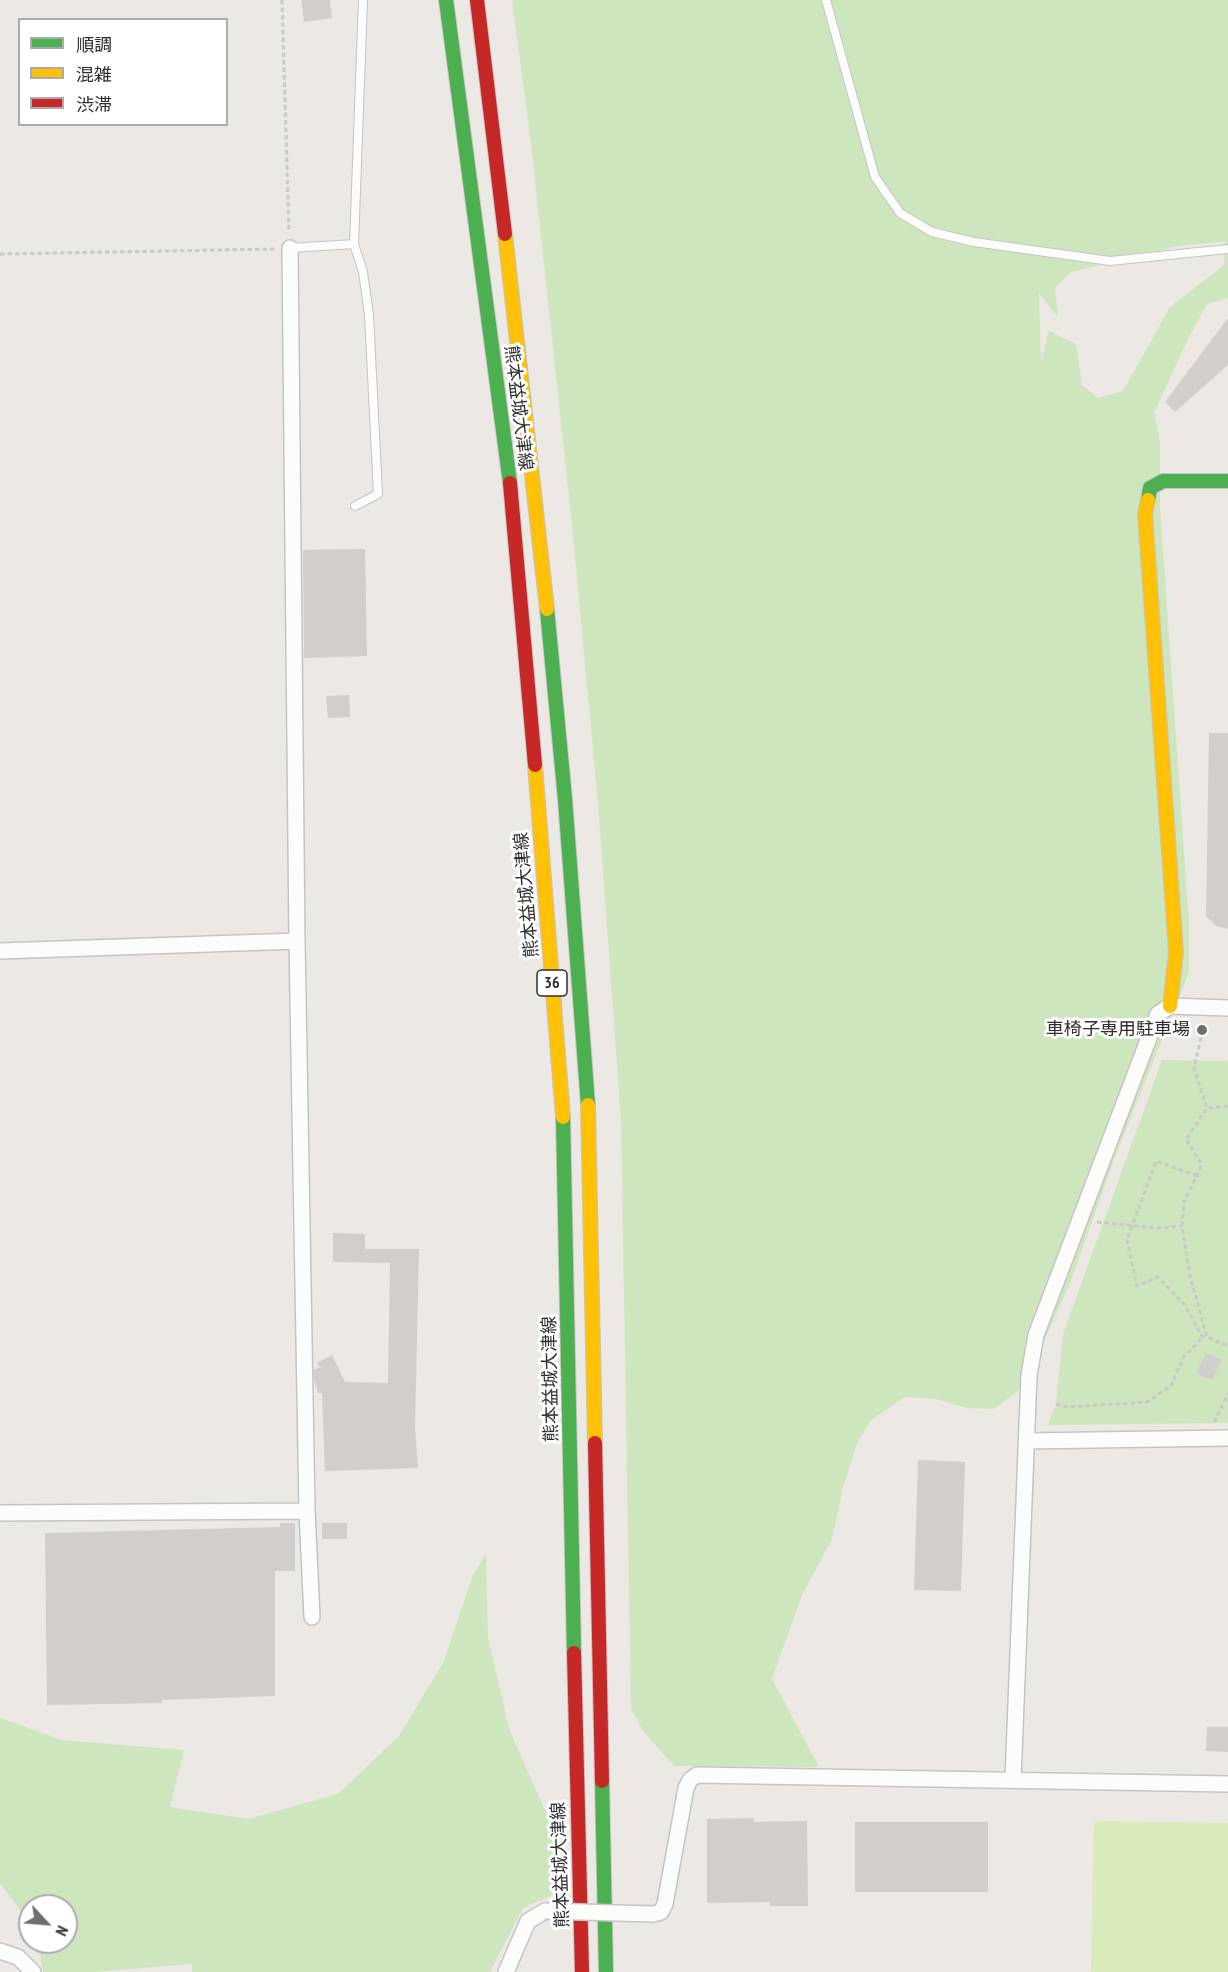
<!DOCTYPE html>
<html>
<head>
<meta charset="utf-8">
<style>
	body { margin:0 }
	#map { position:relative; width:1228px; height:1972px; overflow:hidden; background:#ece8e4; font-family:"PT Sans Narrow","Noto Sans JP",sans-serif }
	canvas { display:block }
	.legend { position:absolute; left:18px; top:18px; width:210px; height:108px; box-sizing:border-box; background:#fff; border:2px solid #ababab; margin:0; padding:8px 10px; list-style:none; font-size:18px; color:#2e2e2e }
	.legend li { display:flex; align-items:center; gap:12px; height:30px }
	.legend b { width:30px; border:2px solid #ababab }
	.north { position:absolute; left:18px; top:1894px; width:60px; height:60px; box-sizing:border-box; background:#fff; border:2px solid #ababab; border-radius:50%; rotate:116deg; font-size:16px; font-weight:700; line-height:24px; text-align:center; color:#2e2e2e }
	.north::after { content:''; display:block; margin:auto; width:21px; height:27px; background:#706f6e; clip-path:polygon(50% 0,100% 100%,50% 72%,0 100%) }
</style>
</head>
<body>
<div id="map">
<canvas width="1228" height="1972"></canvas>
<ul class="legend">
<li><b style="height:8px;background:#4caf50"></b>順調</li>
<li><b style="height:8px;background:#ffc107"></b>混雑</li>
<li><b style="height:8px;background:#c62828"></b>渋滞</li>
</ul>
<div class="north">N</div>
</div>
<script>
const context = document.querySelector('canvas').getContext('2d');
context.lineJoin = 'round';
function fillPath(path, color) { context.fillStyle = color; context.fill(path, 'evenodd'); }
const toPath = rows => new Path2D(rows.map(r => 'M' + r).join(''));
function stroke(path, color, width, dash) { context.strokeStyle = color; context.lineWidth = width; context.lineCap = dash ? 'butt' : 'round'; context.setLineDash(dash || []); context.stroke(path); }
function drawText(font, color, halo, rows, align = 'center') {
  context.font = font + ' "PT Sans Narrow","Noto Sans JP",sans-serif'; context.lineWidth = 6; context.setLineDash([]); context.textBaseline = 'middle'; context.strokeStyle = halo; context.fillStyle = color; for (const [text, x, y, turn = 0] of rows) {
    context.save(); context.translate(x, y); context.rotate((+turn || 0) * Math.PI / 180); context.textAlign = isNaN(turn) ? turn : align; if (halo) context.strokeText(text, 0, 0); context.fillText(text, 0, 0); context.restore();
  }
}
const green = toPath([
	[512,0,1228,0,1228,298,1207,304,1188,339,1154,413,1160,441,1160,507,1189,923,1189,972,1115,1157,1069,1286,1023,1387,994,1409,967,1408,936,1399,905,1397,870,1421,856,1446,843,1487,832,1539,802,1595,772,1679,819,1767,674,1766,643,1731,631,1708,621,1120,598,803,572,525,531,143],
	[1225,241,1224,265,1170,307,1123,391,1098,398,1082,385,1076,344,1049,331,1041,361,1039,293,1058,317,1055,288,1071,272,1174,247],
	[1162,1060,1228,1061,1228,1423,1048,1425,1056,1404,1063,1334],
	[486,1554,488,1637,509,1729,559,1842,551,1896,523,1908,490,1972,192,1972,192,1964,94,1972,43,1972,38,1942,66,1942,66,1906,30,1906,30,1923,0,1883,0,1718,62,1740,184,1750,170,1807,248,1819,338,1794,399,1736,444,1661,473,1575]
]);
const pitch = toPath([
	[1094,1821,1228,1823,1228,1972,1091,1972]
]);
const building = toPath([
	[301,0,330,0,332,18,304,22],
	[1228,318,1228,365,1175,412,1165,402],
	[365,549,367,656,304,658,303,550],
	[349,695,350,717,328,718,326,696],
	[1209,733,1228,733,1228,929,1216,926,1206,916],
	[333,1233,365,1234,365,1249,419,1249,415,1428,418,1468,325,1471,322,1393,318,1393,314,1379,314,1370,320,1367,317,1363,332,1355,345,1382,388,1383,390,1263,333,1262],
	[1206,1353,1222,1360,1212,1380,1196,1373],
	[918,1460,965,1462,961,1591,914,1590],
	[280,1523,295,1523,295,1571,275,1571,275,1696,162,1700,162,1703,47,1705,45,1533,280,1527],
	[322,1523,347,1523,347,1539,322,1539],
	[1207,1727,1228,1727,1228,1752,1206,1751],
	[754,1818,754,1822,807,1821,808,1906,770,1906,770,1902,707,1903,707,1819],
	[855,1822,988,1822,988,1892,855,1892]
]);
const path = toPath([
	[282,0,289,232],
	[0,254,276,249],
	[1204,1023,1194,1069,1207,1108],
	[1228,1106,1207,1108,1186,1139,1202,1165,1184,1202,1182,1226,1190,1276,1207,1337,1228,1346],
	[1197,1176,1156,1161,1127,1240,1137,1286,1158,1277,1184,1304,1203,1338],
	[1097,1222,1158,1228,1182,1226],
	[1056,1404,1067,1407,1147,1402,1171,1386,1183,1358,1202,1338],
	[1214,1422,1228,1394]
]);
const lane = toPath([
	[826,0,875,177,900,213,932,232,974,242,1110,261,1228,249],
	[354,244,363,272,369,315,378,494,355,506],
	[290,248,354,244,363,0]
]);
const street = toPath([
	[290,248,297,941,307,1511,312,1617],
	[0,951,297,941],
	[1026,1441,1228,1438],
	[0,1513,307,1511],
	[1013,1779,1029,1375,1036,1335,1158,1014,1170,1006,1228,1008],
	[653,1914,661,1912,665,1904,686,1788,690,1780,697,1775,1228,1784],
	[0,1951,18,1957,33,1972],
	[506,1972,528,1921,545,1911]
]);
const fast = toPath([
	[446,0,510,483],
	[1148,500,1150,488,1163,481,1228,481],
	[547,609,565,799,588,1105],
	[563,1117,574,1653],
	[602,1781,606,1972]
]);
const slow = toPath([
	[505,234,547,609],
	[1148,500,1145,514,1176,952,1170,1006],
	[535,765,563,1117],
	[588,1105,595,1443]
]);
const jam = toPath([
	[477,0,505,234],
	[510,483,535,765],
	[595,1443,602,1781],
	[574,1653,582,1972]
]);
const streetBridge = toPath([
	[545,1911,653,1914]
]);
const markers = [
	[1202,1030,6,"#706f6e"]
];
const shields = [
	[552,983,30]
];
const shieldNames = [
	["36",552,983]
];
const streetNames = [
	["熊本益城大津線",518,408,83],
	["熊本益城大津線",527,895,-95],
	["熊本益城大津線",551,1379,-91],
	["熊本益城大津線",561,1865,-92]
];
const poiNames = [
	["車椅子専用駐車場",1190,1030]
];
fillPath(green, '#cee6be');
fillPath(pitch, '#d9eabb');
fillPath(building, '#d1cecb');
stroke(lane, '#c5c4c5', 10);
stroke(street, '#c5c4c5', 18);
stroke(fast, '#c5c4c5', 16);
stroke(slow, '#c5c4c5', 16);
stroke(jam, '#c5c4c5', 16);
stroke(path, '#c9c9c8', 3, [4.5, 3]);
stroke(lane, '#fcfcfb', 8);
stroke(street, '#fcfcfb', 15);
stroke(fast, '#4caf50', 14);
stroke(slow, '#ffc107', 14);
stroke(jam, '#c62828', 14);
stroke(streetBridge, '#c5c4c5', 18, []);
stroke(streetBridge, '#fcfcfb', 15);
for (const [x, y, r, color] of markers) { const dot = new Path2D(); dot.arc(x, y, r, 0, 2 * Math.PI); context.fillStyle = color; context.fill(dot); stroke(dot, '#fff', 2); }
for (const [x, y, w] of shields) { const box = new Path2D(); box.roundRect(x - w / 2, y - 13, w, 26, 4.5); context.fillStyle = '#fff'; context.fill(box); stroke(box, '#2e2e2e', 1.5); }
drawText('bold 16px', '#2e2e2e', null, shieldNames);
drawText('18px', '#2e2e2e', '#fff', streetNames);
drawText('18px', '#2e2e2e', '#fff', poiNames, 'right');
</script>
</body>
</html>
